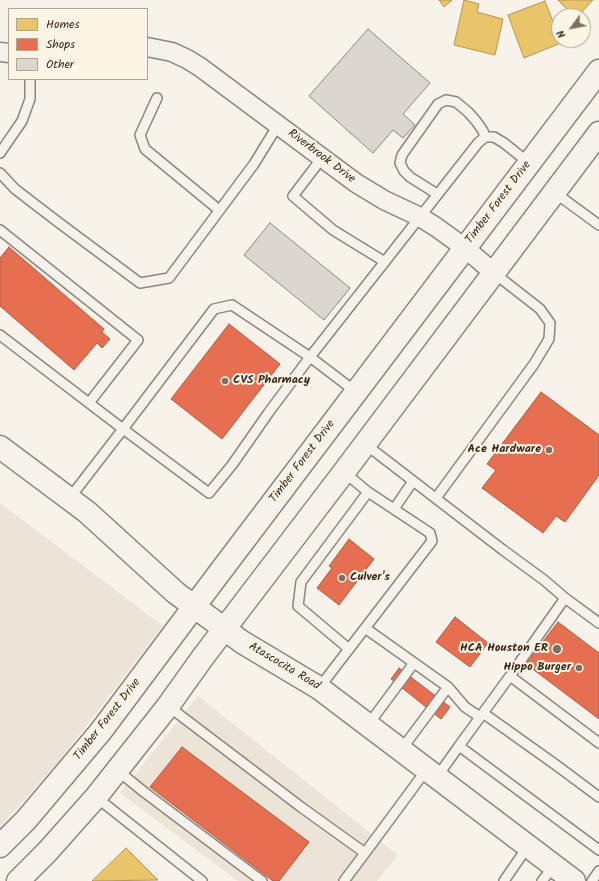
<!DOCTYPE html>
<html>
<head>
<meta charset="utf-8">
<style>
	body { margin:0 }
	#map { position:relative; width:599px; height:881px; overflow:hidden; background:#f7f3ea; font-family:Kalam,sans-serif }
	canvas { display:block }
	.legend { position:absolute; left:8px; top:8px; width:140px; height:72px; box-sizing:border-box; background:#fcf5e5; border:1px solid #afa495; margin:0; padding:5px 7px; list-style:none; font-size:12px; color:#3b2a1e }
	.legend li { display:flex; align-items:center; gap:8px; height:20px }
	.legend b { width:20px; border:1px solid #afa495 }
	.north { position:absolute; left:551px; top:8px; width:40px; height:40px; box-sizing:border-box; background:#fcf5e5; border:1px solid #afa495; border-radius:50%; rotate:238deg; font-size:11px; font-weight:700; line-height:16px; text-align:center; color:#3b2a1e }
	.north::after { content:''; display:block; margin:auto; width:14px; height:18px; background:#7d7065; clip-path:polygon(50% 0,100% 100%,50% 72%,0 100%) }
</style>
</head>
<body>
<div id="map">
<canvas width="599" height="881"></canvas>
<ul class="legend">
<li><b style="height:11px;background:#e9c46a"></b>Homes</li>
<li><b style="height:11px;background:#e76f51"></b>Shops</li>
<li><b style="height:11px;background:#dbd7d0"></b>Other</li>
</ul>
<div class="north">N</div>
</div>
<script>
const context = document.querySelector('canvas').getContext('2d');
context.lineJoin = 'round';
function fillPath(path, color) { context.fillStyle = color; context.fill(path, 'evenodd'); }
const toPath = rows => new Path2D(rows.map(r => 'M' + r).join(''));
function stroke(path, color, width, dash) { context.strokeStyle = color; context.lineWidth = width; context.lineCap = dash ? 'butt' : 'round'; context.setLineDash(dash || []); context.stroke(path); }
function drawText(font, color, halo, rows, align = 'center') {
  context.font = font + ' Kalam,sans-serif'; context.lineWidth = 4; context.setLineDash([]); context.textBaseline = 'middle'; context.strokeStyle = halo; context.fillStyle = color; for (const [text, x, y, turn = 0] of rows) {
    context.save(); context.translate(x, y); context.rotate((+turn || 0) * Math.PI / 180); context.textAlign = isNaN(turn) ? turn : align; if (halo) context.strokeText(text, 0, 0); context.fillText(text, 0, 0); context.restore();
  }
}
const built = toPath([
	[0,503,163,626,60,760,0,827],
	[198,696,398,855,377,881,238,881,120,793]
]);
const homes = toPath([
	[439,0,452,0,444,7,439,0],
	[464,0,479,4,477,12,503,19,495,55,454,45,464,0],
	[558,0,593,0,578,16,574,16,558,0],
	[545,1,559,37,559,40,560,40,561,43,524,58,508,15,545,1],
	[126,848,158,880,92,881,126,848]
]);
const shops = toPath([
	[9,247,104,329,102,332,110,339,102,348,97,343,74,370,0,306,0,258,9,247],
	[229,324,280,364,222,439,171,399,229,324],
	[541,392,599,435,599,475,565,522,556,516,543,533,482,488,496,470,487,464,541,392],
	[349,539,374,559,339,605,317,588,332,568,329,566,349,539],
	[455,617,488,643,470,667,436,642,455,617],
	[558,622,599,653,599,719,526,664,558,622],
	[399,668,450,707,441,719,391,679,399,668],
	[182,747,309,842,279,881,273,881,150,787,182,747]
]);
const building = toPath([
	[368,29,430,83,403,114,415,125,403,138,393,130,373,153,309,96,368,29],
	[270,223,350,288,324,320,244,255,270,223]
]);
const lane = toPath([
	[157,98,140,135,145,149,219,210],
	[0,153,22,121,30,99,30,79],
	[322,158,293,196,333,230,385,262],
	[0,173,15,189,58,222,140,283,169,278,254,164,278,125],
	[554,192,599,225],
	[437,194,410,177,404,171,400,163,402,155,438,104,446,100,456,102,468,112,476,121,483,131,485,137],
	[0,230,138,340,89,403],
	[0,335,123,429,214,309,232,305,310,357,478,143,485,137,494,137,504,143,529,163],
	[365,444,503,550,544,580,565,598,510,676],
	[436,498,534,364,549,339,550,323,540,309,494,273],
	[69,499,123,429,209,493,232,465,269,412,310,357,356,392],
	[394,509,413,481],
	[565,598,599,623],
	[365,628,448,687,465,707,480,717],
	[349,649,432,541,430,533,368,492],
	[319,688,349,649,298,606,301,582,368,492,344,472],
	[168,706,301,807,365,853,344,881],
	[483,713,556,765,599,797],
	[368,725,414,663],
	[459,746,510,676,599,743],
	[401,750,448,687],
	[117,770,144,792,262,881],
	[437,777,459,746,599,850],
	[96,797,202,881],
	[365,853,427,769],
	[504,881,528,846],
	[542,881,554,866],
	[592,881,599,871]
]);
const street = toPath([
	[147,47,172,52,187,59,200,67,356,183,384,200,420,217,436,227,465,248,494,273],
	[0,52,9,53]
]);
const secondary = toPath([
	[0,447,87,512,176,593,242,642,319,688,574,881],
	[0,846,26,820,101,731,217,576,599,71],
	[18,881,47,852,96,797,168,706,203,657,344,472,599,133]
]);
const markers = [
	[225,381,4,"#7d7065"],
	[549,450,4,"#7d7065"],
	[342,578,4,"#7d7065"],
	[557,649,5,"#7d7065"],
	[579,668,4,"#7d7065"]
];
const streetNames = [
	["Riverbrook Drive",321,157,37],
	["Timber Forest Drive",499,203,-53],
	["Timber Forest Drive",303,462,-53],
	["Atascocita Road",284,667,31],
	["Timber Forest Drive",108,720,-52]
];
const poiNames = [
	["CVS Pharmacy",233,381,"left"],
	["Ace Hardware",541,450],
	["Culver's",350,578,"left"],
	["HCA Houston ER",548,649],
	["Hippo Burger",571,668]
];
fillPath(built, '#ebe4d7');
fillPath(homes, '#e9c46a');
stroke(homes, '#b59653', 1);
fillPath(shops, '#e76f51');
stroke(shops, '#b35a42', 1);
fillPath(building, '#dbd7d0');
stroke(building, '#8b867f', 1);
stroke(lane, '#8b867f', 12);
stroke(street, '#8b867f', 21);
stroke(secondary, '#8b867f', 25);
stroke(lane, '#f5f2ec', 9);
stroke(street, '#f5f2ec', 18);
stroke(secondary, '#f5f2ec', 22);
for (const [x, y, r, color] of markers) { const dot = new Path2D(); dot.arc(x, y, r, 0, 2 * Math.PI); context.fillStyle = color; context.fill(dot); stroke(dot, '#fcf5e5', 1.5); }
drawText('12px', '#3b2a1e', '#fcf5e5', streetNames);
drawText('bold 12px', '#3b2a1e', '#fcf5e5', poiNames, 'right');
</script>
</body>
</html>
